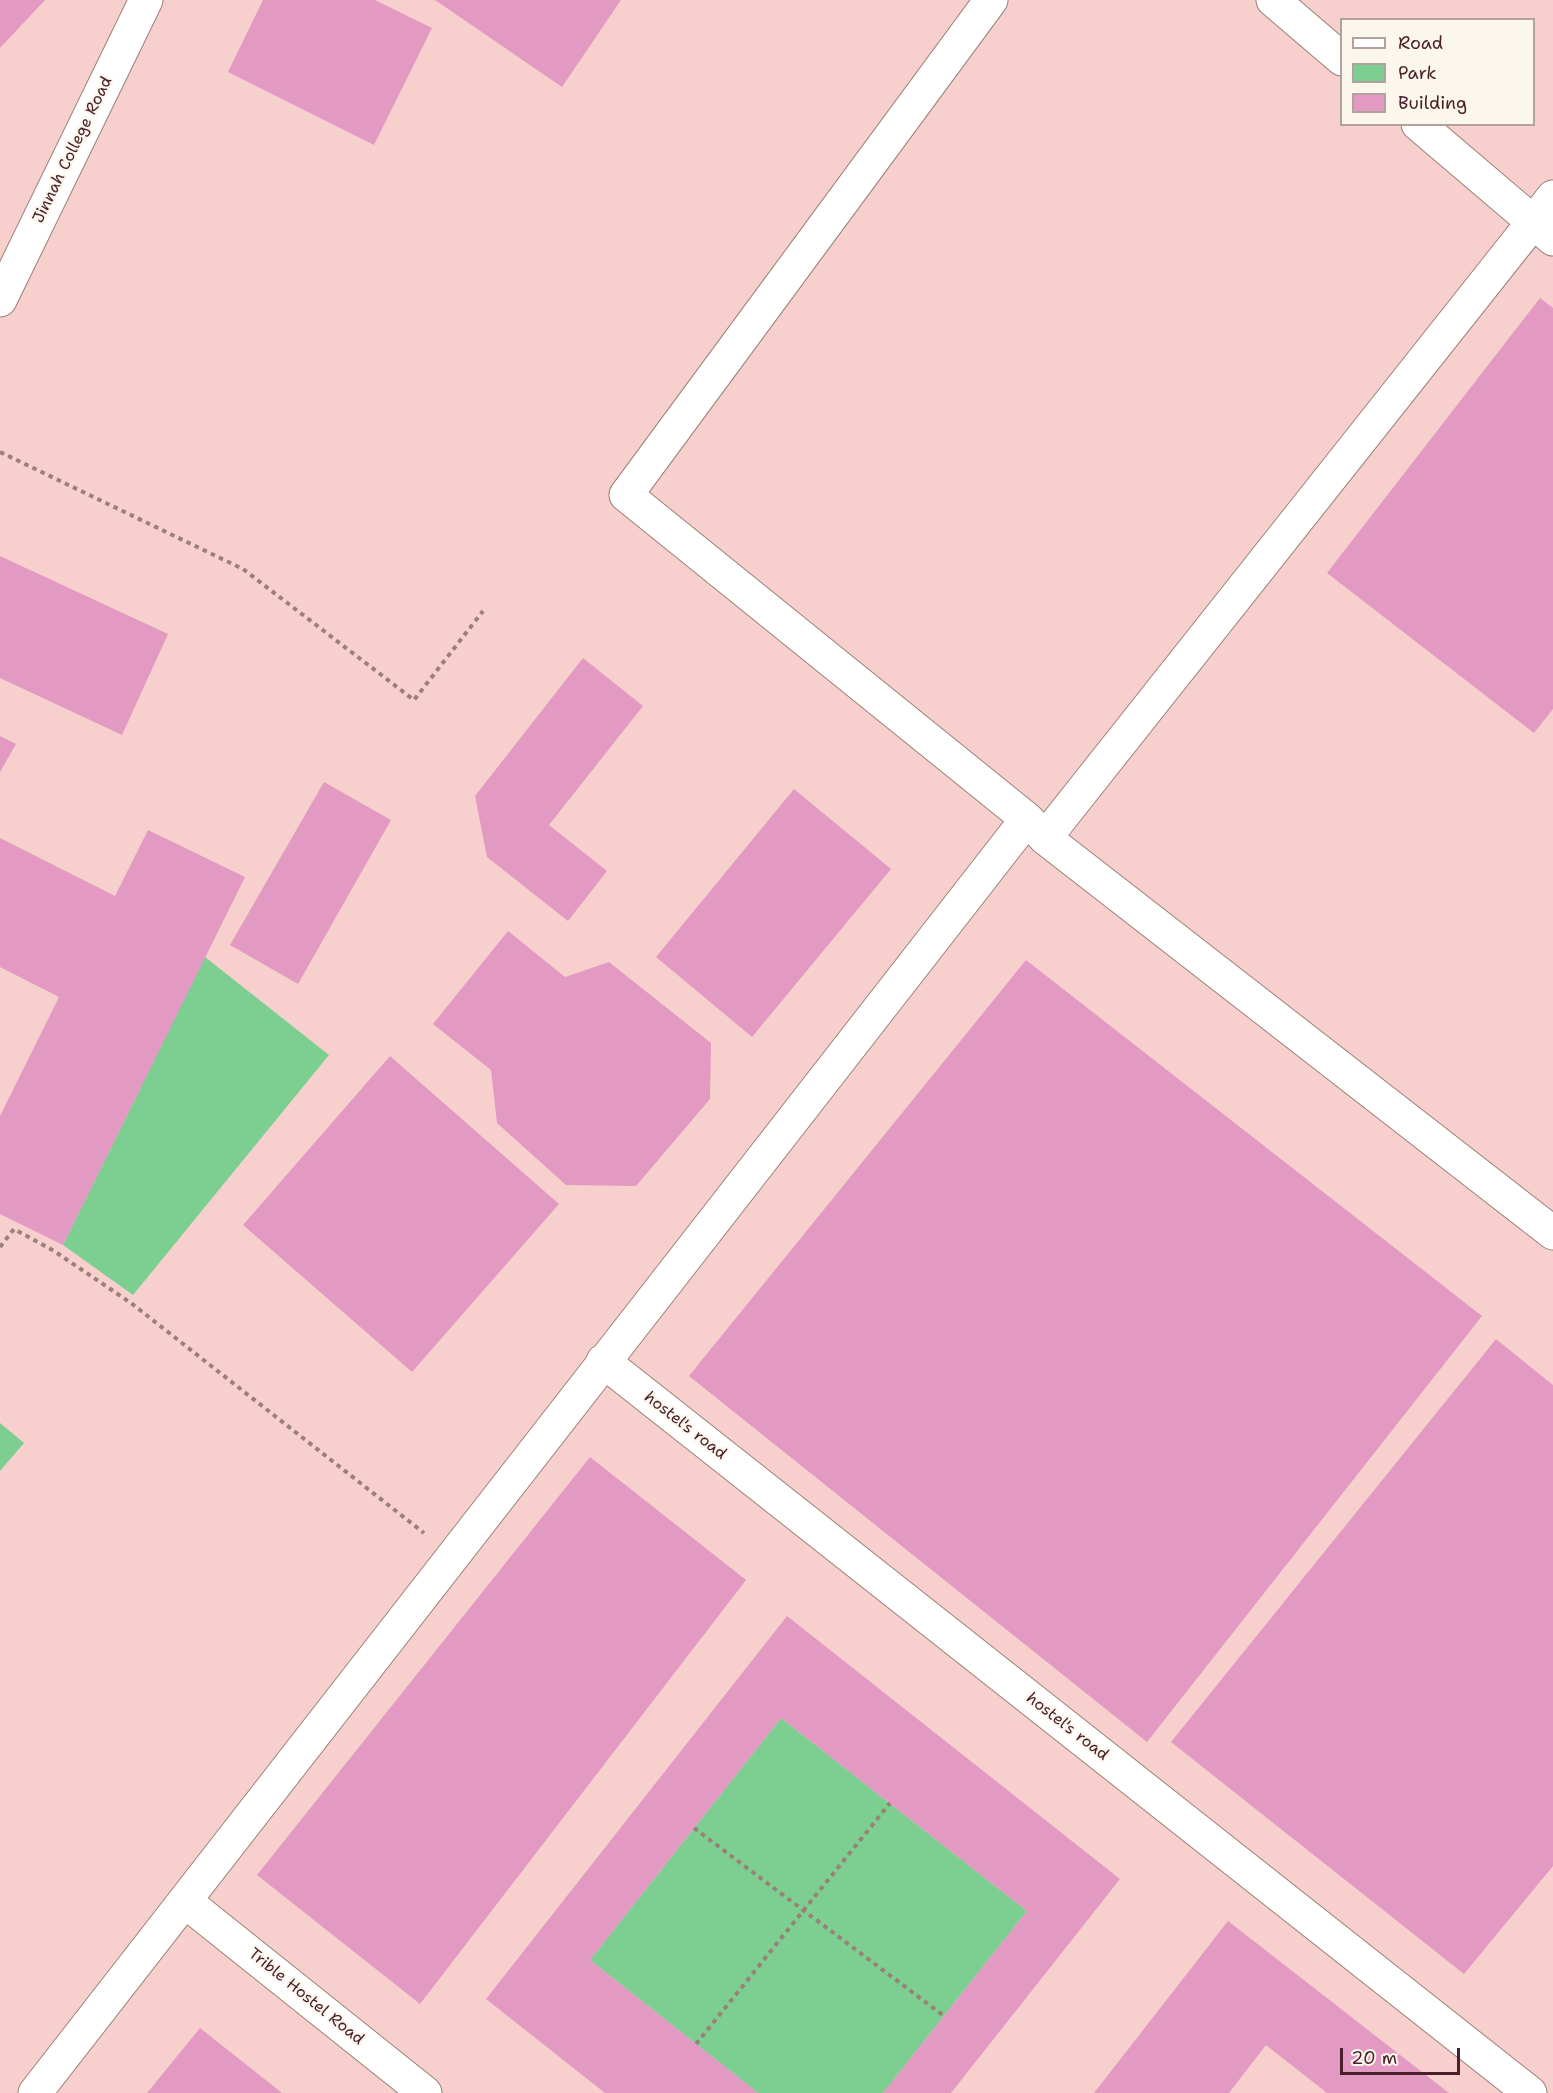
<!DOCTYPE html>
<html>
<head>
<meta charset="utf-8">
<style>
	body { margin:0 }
	#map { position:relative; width:1553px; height:2093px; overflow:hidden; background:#eae2c0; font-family:"Shantell Sans",sans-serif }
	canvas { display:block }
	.legend { position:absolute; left:1340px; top:18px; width:195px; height:108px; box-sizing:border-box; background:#fbf7ec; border:2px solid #b4a19f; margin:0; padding:8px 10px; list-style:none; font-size:18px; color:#4a1f2b }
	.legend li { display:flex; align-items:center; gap:12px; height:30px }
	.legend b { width:30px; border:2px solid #b4a19f }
	.scale { position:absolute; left:1340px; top:2048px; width:120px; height:27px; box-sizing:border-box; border:3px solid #4a1f2b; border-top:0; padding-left:8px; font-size:18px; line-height:21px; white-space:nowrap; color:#4a1f2b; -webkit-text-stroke:4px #fbf7ec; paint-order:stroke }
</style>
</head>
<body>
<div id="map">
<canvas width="1553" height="2093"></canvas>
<ul class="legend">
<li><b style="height:8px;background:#fff"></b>Road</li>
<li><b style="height:16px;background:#7ccf91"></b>Park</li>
<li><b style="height:16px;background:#e29ac3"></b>Building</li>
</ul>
<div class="scale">20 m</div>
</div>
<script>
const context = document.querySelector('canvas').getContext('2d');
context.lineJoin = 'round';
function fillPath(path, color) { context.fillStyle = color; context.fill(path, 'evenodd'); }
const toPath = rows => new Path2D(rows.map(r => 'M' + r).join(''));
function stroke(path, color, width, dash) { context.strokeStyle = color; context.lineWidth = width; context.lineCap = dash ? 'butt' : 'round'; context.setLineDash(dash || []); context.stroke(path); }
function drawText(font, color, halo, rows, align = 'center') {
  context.font = font + ' "Shantell Sans",sans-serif'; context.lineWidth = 4.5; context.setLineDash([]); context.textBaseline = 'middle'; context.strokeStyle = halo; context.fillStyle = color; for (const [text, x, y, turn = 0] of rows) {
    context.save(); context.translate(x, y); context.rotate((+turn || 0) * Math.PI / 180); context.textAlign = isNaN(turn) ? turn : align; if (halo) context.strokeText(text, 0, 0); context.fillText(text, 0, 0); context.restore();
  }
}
const built = toPath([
	[0,0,1553,0,1553,2093,0,2093],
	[1342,20,1534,20,1534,124,1342,124]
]);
const green = toPath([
	[205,957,329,1055,133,1295,63,1245],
	[0,1423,24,1443,0,1471],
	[781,1718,1027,1911,883,2093,758,2093,590,1960]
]);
const building = toPath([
	[0,0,45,0,0,48],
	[263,0,375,0,432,28,374,145,228,72],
	[435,0,621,0,562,87],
	[1540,298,1553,308,1553,709,1534,733,1327,573],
	[0,556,168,634,122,735,0,678],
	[583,658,643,706,549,825,607,871,568,921,487,857,475,796],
	[0,736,16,744,0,772],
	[324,782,391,820,298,984,230,945],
	[794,789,891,869,752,1037,656,957],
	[148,830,245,877,63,1245,0,1214,0,1116,59,997,0,967,0,838,115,896],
	[508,931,565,977,609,962,711,1043,710,1099,636,1186,566,1185,497,1123,491,1070,433,1024],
	[1026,960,1482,1316,1147,1742,689,1376],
	[390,1056,559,1204,412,1372,243,1225],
	[1496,1339,1553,1385,1553,1866,1464,1974,1171,1742],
	[590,1457,746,1580,420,2004,257,1875],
	[787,1616,1120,1879,951,2093,883,2093,1027,1911,781,1718,590,1960,758,2093,605,2093,486,1999],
	[1228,1921,1449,2093,1327,2093,1266,2045,1229,2093,1094,2093],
	[200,2028,282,2093,147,2093]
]);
const path = toPath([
	[0,452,243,569,414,700,483,611],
	[0,1247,14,1229,54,1251,131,1303,424,1533],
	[694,1828,944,2016],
	[696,2044,890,1803]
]);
const minor = toPath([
	[991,0,626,495,1027,819,1045,838,1553,1233],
	[1273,0,1342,59],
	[1418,124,1553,239],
	[0,300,146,0],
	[1045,838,1553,197],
	[603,1361,1530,2093],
	[186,1902,425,2093],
	[35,2093,1027,819]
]);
const streetNames = [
	["Jinnah College Road",73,150,-64],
	["hostel's road",685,1426,38],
	["hostel's road",1067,1727,38],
	["Trible Hostel Road",306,1997,39]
];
fillPath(built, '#f7d0ce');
fillPath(green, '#7ccf91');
fillPath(building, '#e29ac3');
stroke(minor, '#9a8076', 35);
stroke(path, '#9a8076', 4, [4.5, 4.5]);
stroke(minor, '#fff', 33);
drawText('16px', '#4a1f2b', '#fbf7ec', streetNames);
</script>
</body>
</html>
